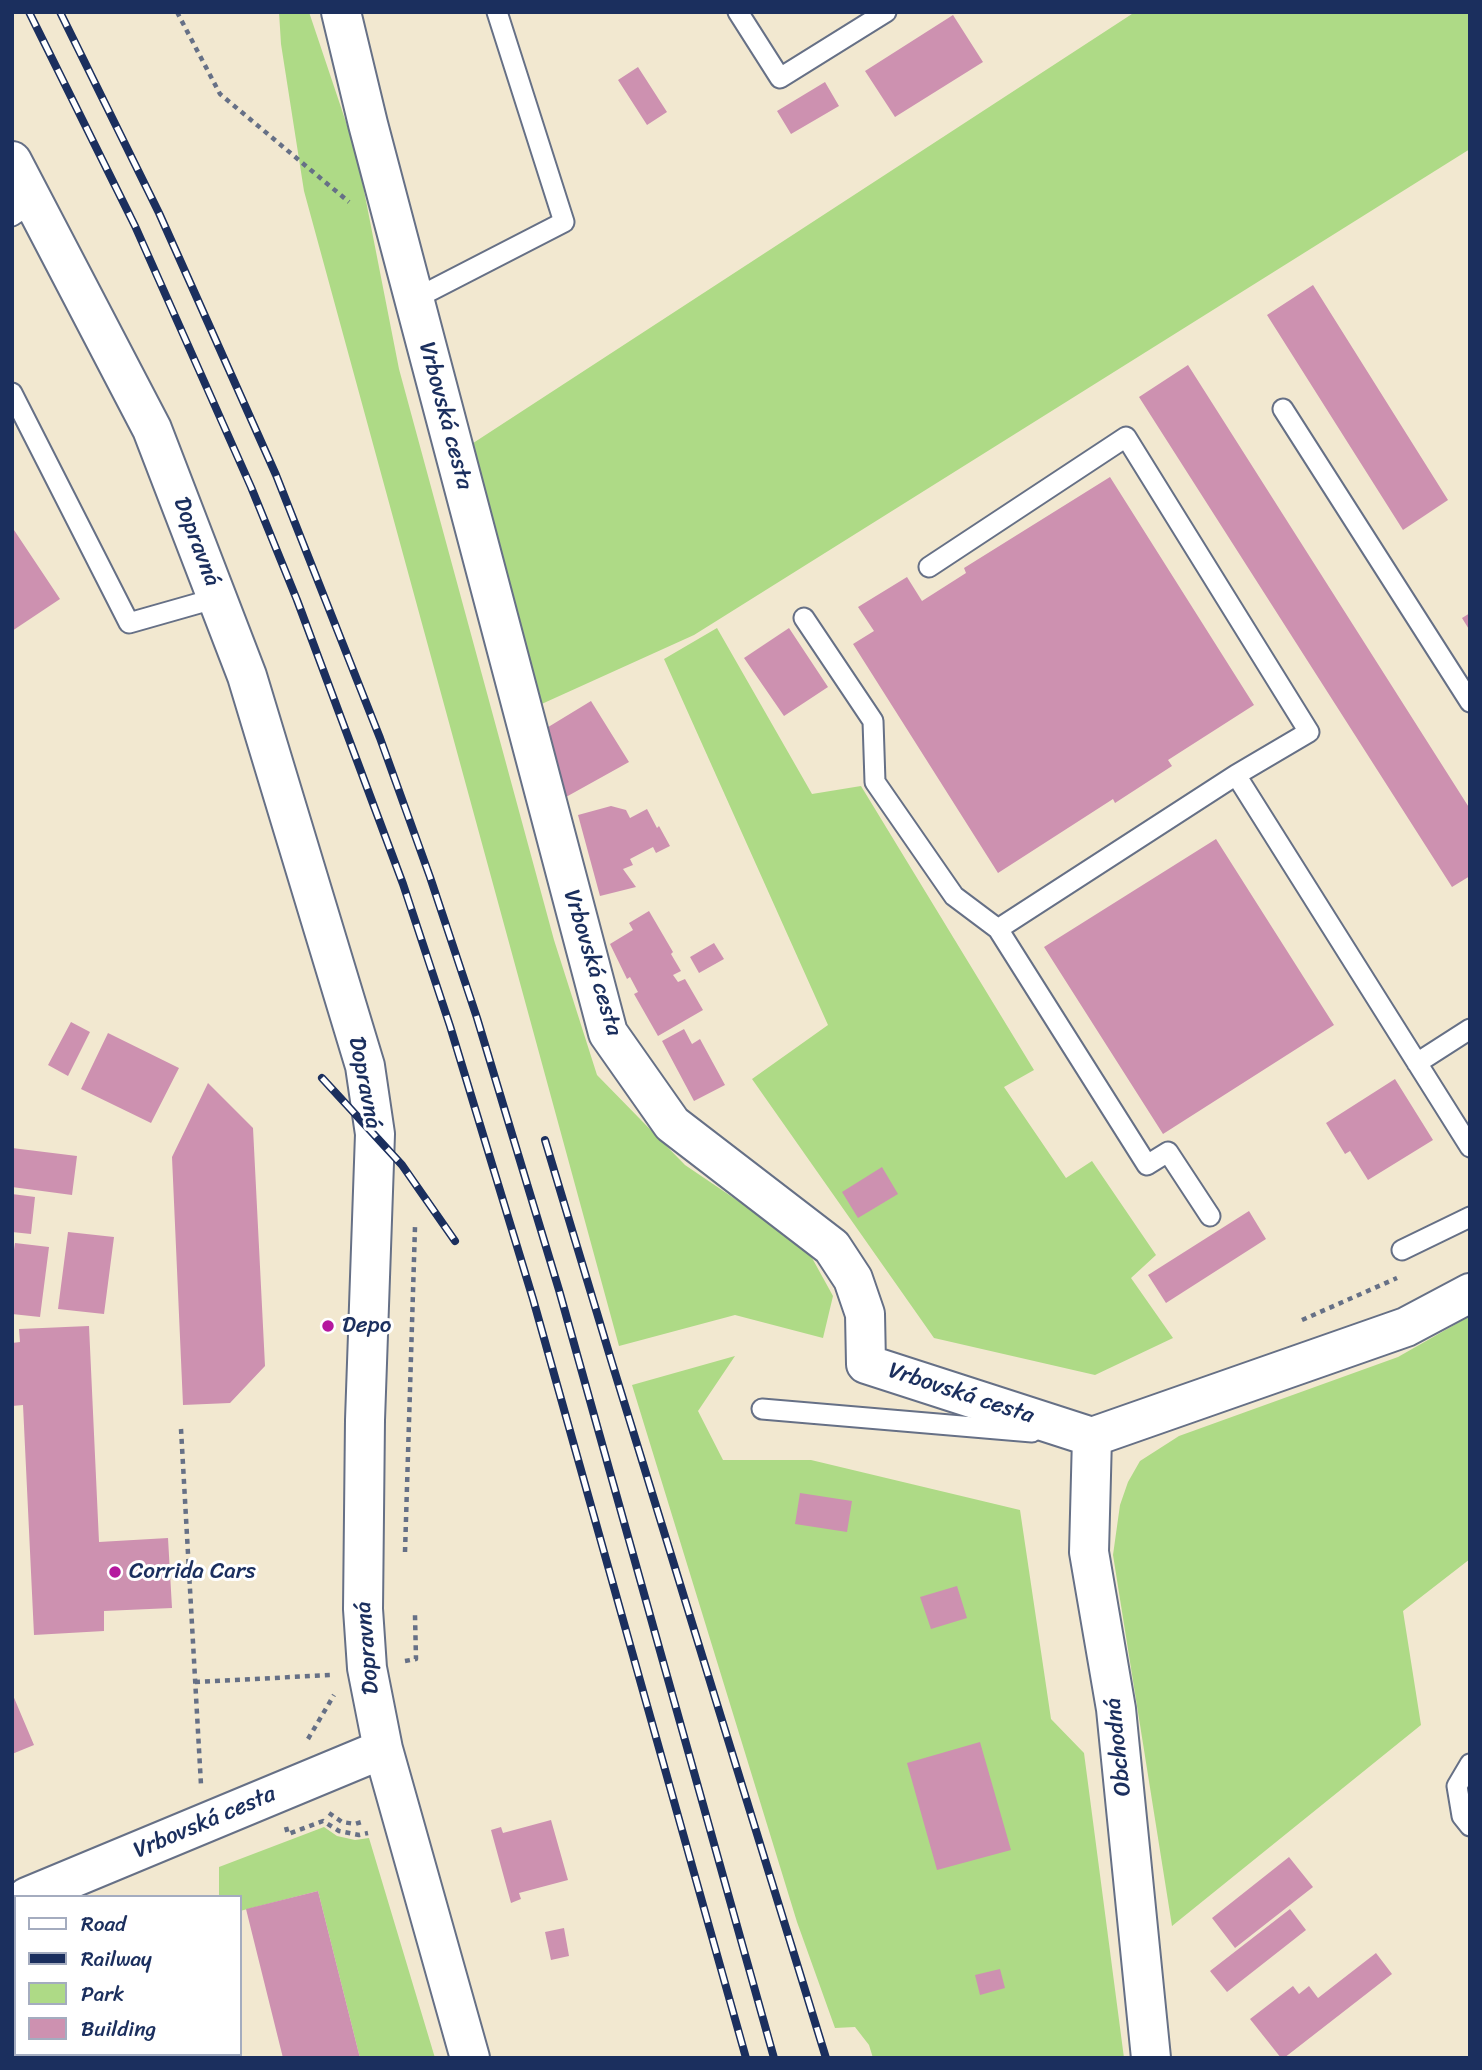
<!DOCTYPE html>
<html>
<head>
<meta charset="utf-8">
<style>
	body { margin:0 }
	#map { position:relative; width:1482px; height:2070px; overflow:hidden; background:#f2e8d0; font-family:Sriracha,sans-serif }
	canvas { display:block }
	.frame { position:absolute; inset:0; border:14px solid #1b2f5e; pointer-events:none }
	.legend { position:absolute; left:14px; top:1895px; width:228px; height:161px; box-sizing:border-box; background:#fff; border:2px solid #a4acbf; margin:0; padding:9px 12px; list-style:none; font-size:21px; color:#1b2f5e }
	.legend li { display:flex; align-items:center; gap:14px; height:35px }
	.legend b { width:35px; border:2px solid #a4acbf }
</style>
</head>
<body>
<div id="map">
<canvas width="1482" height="2070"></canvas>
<div class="frame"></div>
<ul class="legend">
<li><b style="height:9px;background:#fff"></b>Road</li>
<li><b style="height:9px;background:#1b2f5e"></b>Railway</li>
<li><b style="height:19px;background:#aeda86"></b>Park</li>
<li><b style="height:19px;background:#cd91b0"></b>Building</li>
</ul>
</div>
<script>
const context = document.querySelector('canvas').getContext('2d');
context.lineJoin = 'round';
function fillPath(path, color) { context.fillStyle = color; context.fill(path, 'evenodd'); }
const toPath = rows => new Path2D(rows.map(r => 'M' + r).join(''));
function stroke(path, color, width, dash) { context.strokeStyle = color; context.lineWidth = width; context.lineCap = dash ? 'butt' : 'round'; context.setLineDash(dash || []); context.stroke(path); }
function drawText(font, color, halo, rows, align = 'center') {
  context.font = font + ' Sriracha,sans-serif'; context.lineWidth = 6; context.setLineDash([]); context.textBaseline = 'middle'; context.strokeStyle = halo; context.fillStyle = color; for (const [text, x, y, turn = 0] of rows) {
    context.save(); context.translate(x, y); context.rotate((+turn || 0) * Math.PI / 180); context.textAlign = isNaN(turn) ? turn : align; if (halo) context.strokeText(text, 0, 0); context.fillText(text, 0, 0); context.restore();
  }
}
const green = toPath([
	[279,12,309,12,357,155,399,369,554,940,597,1075,685,1165,806,1247,833,1296,823,1338,735,1315,619,1346,304,191,281,44],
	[1135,12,1470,12,1470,149,694,635,535,707,464,449],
	[717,628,812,794,861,786,1034,1070,1004,1087,1066,1178,1092,1161,1156,1255,1131,1278,1173,1338,1095,1375,934,1338,752,1079,828,1025,664,659],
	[1470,1316,1470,1559,1403,1611,1421,1725,1172,1926,1113,1555,1120,1505,1128,1482,1140,1461,1179,1436,1398,1357],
	[735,1356,698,1411,723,1460,811,1460,1020,1510,1051,1719,1084,1753,1124,2058,873,2058,869,2045,855,2027,835,2028,797,1922,632,1385],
	[324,1827,337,1836,355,1840,369,1838,435,2058,360,2058,318,1891,240,1911,240,1897,219,1897,219,1867]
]);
const building = toPath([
	[953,15,983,62,895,117,865,71],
	[638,67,667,112,647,125,618,80],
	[825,82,839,106,791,134,777,111],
	[1313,285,1448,500,1403,530,1267,315],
	[1188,365,1470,809,1470,876,1452,887,1139,397],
	[1110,477,1254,705,1168,760,1172,766,1115,803,1113,799,998,873,853,644,874,631,858,607,907,577,922,601,966,573,964,568],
	[12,527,60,599,12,631],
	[1470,613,1470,631,1462,618],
	[789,628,828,687,784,716,744,658],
	[591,701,629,762,566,797,545,729],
	[611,806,626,810,630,818,647,809,657,828,659,826,670,846,656,853,653,847,630,859,633,865,623,869,636,887,600,896,578,815],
	[1216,839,1334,1025,1163,1134,1044,947],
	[649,911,673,952,671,954,681,971,673,975,678,982,685,979,703,1010,658,1036,634,994,638,992,630,977,627,979,610,944,633,930,629,923],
	[714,943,724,959,699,973,690,957],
	[71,1022,90,1032,68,1076,48,1065],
	[684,1029,692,1044,700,1039,725,1085,694,1101,662,1041],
	[108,1033,179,1068,151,1123,81,1089],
	[1395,1079,1433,1140,1368,1180,1350,1151,1345,1154,1326,1123],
	[208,1083,253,1128,265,1366,230,1403,183,1405,172,1157],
	[12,1148,77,1156,72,1195,12,1187],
	[882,1167,898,1194,858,1218,842,1192],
	[12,1194,35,1197,31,1234,12,1232],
	[1249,1211,1266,1239,1166,1303,1148,1275],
	[68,1232,114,1237,104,1314,58,1309],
	[15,1243,49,1247,40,1317,12,1314,12,1263],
	[89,1326,99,1542,168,1538,172,1608,104,1611,104,1631,34,1635,23,1405,12,1406,12,1343,20,1342,19,1329],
	[800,1493,852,1501,847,1532,795,1524],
	[957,1586,967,1618,931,1629,920,1597],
	[12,1693,34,1745,12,1754],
	[980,1742,1011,1850,937,1870,907,1763],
	[551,1820,568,1880,519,1893,521,1899,511,1903,491,1830,501,1827,503,1833],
	[1289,1857,1313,1887,1235,1948,1212,1918],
	[318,1891,360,2058,283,2058,246,1909],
	[1290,1909,1306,1930,1227,1992,1210,1971],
	[564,1928,569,1956,551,1960,545,1932],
	[1376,1953,1392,1974,1284,2058,1281,2058,1250,2019,1293,1986,1299,1994,1309,1986,1318,1998],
	[1000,1969,1005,1988,980,1995,975,1975],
	[16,1986,16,2054,95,2054,96,2058,13,2058,12,1987]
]);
const path = toPath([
	[177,12,220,94,349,202],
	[1302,1320,1397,1278],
	[181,1429,201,1785],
	[405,1552,415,1227],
	[405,1661,416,1659,415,1615],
	[195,1682,331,1675],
	[308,1739,334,1695],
	[329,1813,342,1822,355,1824,365,1821],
	[286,1827,288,1834,323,1821,339,1831,359,1835,368,1833]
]);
const lane = toPath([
	[738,12,780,78,886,12],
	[12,216,33,202],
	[413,295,430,291,564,222,497,12],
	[12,393,129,623,217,598],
	[1283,409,1470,702],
	[929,567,1126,437,1309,732,1236,775,1470,1147],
	[804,618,873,721,875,782,954,896,998,929],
	[1417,1063,1470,1029],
	[1210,1216,1168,1152,1147,1165,998,929,1236,775],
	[1402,1250,1470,1217],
	[762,1409,1032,1432],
	[1470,1764,1457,1786,1462,1816,1470,1826]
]);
const street = toPath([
	[341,12,368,124,608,1033,672,1124,832,1247,853,1279,865,1314,866,1364,1092,1437,1406,1327,1470,1293],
	[12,161,152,429,247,676,365,1066,375,1134,365,1420,363,1609,367,1668,383,1749,470,2058],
	[1092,1437,1089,1552,1116,1709,1151,2058],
	[27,1897,383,1749]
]);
const rail = toPath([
	[29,12,135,226,251,487,297,600,403,884,450,1026,533,1299,746,2058],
	[60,12,159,213,276,475,380,738,430,877,477,1018,559,1290,774,2058],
	[322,1078,402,1165,455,1241],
	[545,1140,612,1363,826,2058]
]);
const markers = [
	[328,1326,7,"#b5179e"],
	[115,1572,7,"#b5179e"]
];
const streetNames = [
	["Vrbovská cesta",445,416,75],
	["Dopravná",196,542,69],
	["Vrbovská cesta",592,963,73],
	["Dopravná",364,1083,79],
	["Vrbovská cesta",961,1394,18],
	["Dopravná",368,1648,-95],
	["Obchodná",1119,1747,-96],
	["Vrbovská cesta",205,1823,-23]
];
const poiNames = [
	["Depo",342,1326],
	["Corrida Cars",129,1572]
];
fillPath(green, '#aeda86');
fillPath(building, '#cd91b0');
stroke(lane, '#667086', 23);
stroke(street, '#667086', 42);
stroke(path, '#667086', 4.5, [5, 5]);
stroke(lane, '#fff', 19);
stroke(street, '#fff', 38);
stroke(rail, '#1b2f5e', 8);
stroke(rail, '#fff', 5, [16]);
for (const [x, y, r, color] of markers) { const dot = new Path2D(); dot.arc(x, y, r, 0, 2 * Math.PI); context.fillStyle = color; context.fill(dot); stroke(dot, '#fff', 2.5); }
drawText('23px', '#1b2f5e', '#fff', streetNames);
drawText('23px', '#1b2f5e', '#fff', poiNames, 'left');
</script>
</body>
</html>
